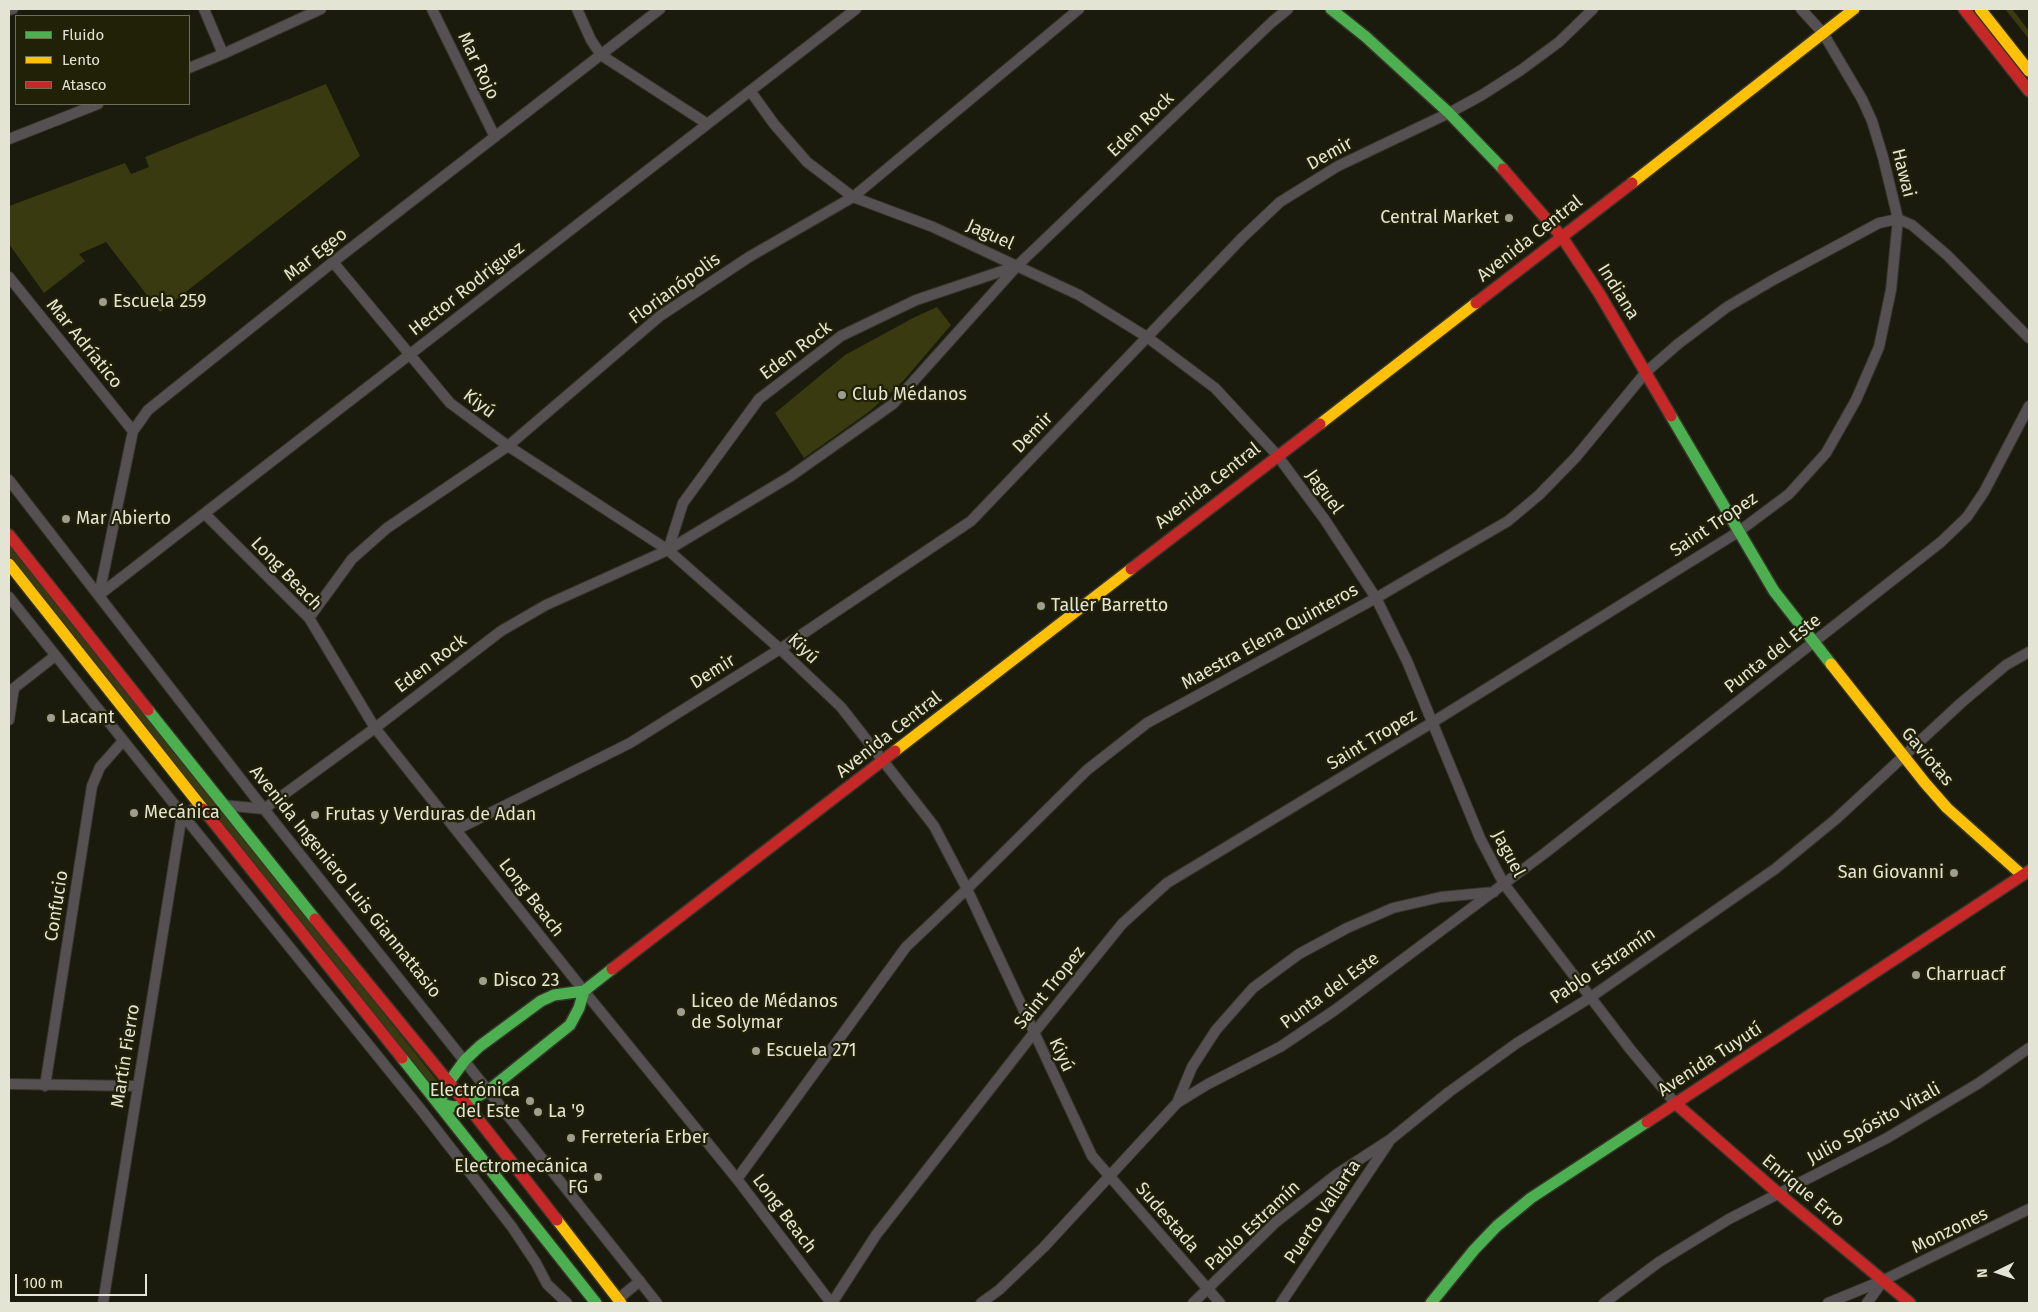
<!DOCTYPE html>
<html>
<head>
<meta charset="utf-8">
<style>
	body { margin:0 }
	#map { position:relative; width:2038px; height:1312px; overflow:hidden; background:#1a1b0c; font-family:"Fira Sans",sans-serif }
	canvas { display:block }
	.frame { position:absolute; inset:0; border:10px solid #e3e4d4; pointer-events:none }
	.legend { position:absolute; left:15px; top:15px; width:175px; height:90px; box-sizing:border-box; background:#202106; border:1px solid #6e6f58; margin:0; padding:6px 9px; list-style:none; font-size:15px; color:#e3e4d4 }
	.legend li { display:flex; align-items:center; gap:10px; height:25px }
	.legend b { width:25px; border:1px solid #6e6f58 }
	.north { position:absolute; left:1973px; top:1247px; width:50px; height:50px; -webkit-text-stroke:4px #202106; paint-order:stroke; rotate:266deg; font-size:14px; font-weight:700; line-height:20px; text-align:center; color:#e3e4d4 }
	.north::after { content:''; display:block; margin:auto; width:18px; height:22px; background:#e3e4d4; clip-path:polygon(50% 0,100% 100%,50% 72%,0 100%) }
	.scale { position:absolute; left:15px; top:1274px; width:132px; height:22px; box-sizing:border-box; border:2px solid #e3e4d4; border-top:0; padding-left:6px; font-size:15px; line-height:18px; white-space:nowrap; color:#e3e4d4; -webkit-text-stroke:4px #202106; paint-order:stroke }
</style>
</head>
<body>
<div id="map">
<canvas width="2038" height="1312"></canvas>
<div class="frame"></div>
<ul class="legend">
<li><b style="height:6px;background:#4caf50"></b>Fluido</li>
<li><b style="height:6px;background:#ffc107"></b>Lento</li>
<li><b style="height:6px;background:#c62828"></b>Atasco</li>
</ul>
<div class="north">N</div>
<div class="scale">100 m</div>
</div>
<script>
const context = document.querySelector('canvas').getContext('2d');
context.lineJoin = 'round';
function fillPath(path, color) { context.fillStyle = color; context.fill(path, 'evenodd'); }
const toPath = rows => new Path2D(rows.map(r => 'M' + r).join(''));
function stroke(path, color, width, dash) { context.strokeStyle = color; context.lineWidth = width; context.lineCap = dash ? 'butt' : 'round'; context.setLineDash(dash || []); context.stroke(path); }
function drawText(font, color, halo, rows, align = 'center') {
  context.font = font + ' "Fira Sans",sans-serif'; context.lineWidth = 4.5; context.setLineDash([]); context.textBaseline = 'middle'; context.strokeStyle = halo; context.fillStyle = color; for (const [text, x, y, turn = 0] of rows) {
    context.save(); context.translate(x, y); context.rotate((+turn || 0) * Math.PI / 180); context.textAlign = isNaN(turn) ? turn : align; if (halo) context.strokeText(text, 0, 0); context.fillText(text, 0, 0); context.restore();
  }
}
const green = toPath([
	[2005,9,2013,10,2029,31,2029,39],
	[326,84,360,156,160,312,106,242,79,254,85,261,44,293,9,244,9,206,125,163,131,174,149,167,145,157],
	[937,307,951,325,904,380,870,411,804,458,775,413,845,355,915,317],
	[9,543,443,1088,437,1093,9,557]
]);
const street = toPath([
	[204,9,223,54],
	[432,9,495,137],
	[577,9,591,40,601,55,706,123],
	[9,10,13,9],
	[189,68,223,54,321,9],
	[751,92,774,124,807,162,853,197,933,227,1079,295,1147,337,1215,388,1277,455,1325,520,1376,598,1407,661,1480,838,1504,884,1630,1049,1675,1103],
	[9,139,98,104],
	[1898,219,1912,225,1947,255,2029,338],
	[333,262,450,403,508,446,668,550,780,649,841,707,934,826,967,889,1092,1156,1220,1303],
	[9,277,133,431],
	[9,480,264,809,657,1303],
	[205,514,309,618,375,728,584,991,737,1179,831,1303],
	[668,550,683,503,759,399,841,336,916,300,1017,266],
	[99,595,856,9],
	[99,595,133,431,148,410,333,262,660,9],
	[9,597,182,814,422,1111,512,1227,536,1263,547,1284,567,1303],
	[309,618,352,559,387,528,508,446,660,316,749,257,853,197,1079,9],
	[9,720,14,688,55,656],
	[223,805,264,809,375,728,501,631,546,605,668,550,791,476,893,404,1018,265,1272,22,1288,9],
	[182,814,201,806],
	[456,830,630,743,780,649,971,521,1242,238,1280,202,1338,166,1449,113,1482,95,1521,70,1559,42,1593,9],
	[9,1084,138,1086],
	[45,1086,92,786,100,767,123,741],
	[1177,1103,1192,1067,1216,1030,1253,988,1299,954,1347,928,1393,908,1441,897,1494,892],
	[737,1179,906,947,967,889,1087,770,1147,723,1376,598,1508,521,1539,495,1576,457,1646,372,1678,344,1727,307,1773,280,1879,223,1898,219],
	[618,1299,640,1281],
	[103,1303,182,814],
	[832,1303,876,1235,1033,1034,1122,924,1167,883,1433,722,1738,532,1789,494,1826,453,1856,400,1879,347,1891,290,1898,219,1883,157,1872,121,1862,99,1823,33,1801,9],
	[981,1303,999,1290,1044,1247,1177,1103,1208,1084,1280,1047,1335,1010,1545,853,1941,542,1967,517,1984,492,2029,406],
	[1193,1303,1276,1222,1337,1174,1391,1139,1449,1092,1517,1043,1591,997,1775,869,1836,819,1961,703,2006,665,2029,652],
	[1281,1303,1389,1142],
	[1604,1303,1659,1262,1729,1219,1887,1138,1979,1083,2029,1048],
	[1828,1303,1884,1280,2029,1209],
	[1867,1303,1883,1281]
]);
const fast = toPath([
	[1331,9,1366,37,1449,113,1503,169],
	[1671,416,1774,591,1831,664],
	[148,710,315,919],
	[584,991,579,1008,570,1025,489,1090,461,1106,454,1107,439,1104,449,1082,465,1060,480,1046,541,1001,554,995,584,991,612,969],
	[402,1058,596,1303],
	[1431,1303,1474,1250,1497,1226,1531,1198,1647,1122]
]);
const slow = toPath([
	[1980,9,2029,71],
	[1632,183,1854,9],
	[1320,424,1476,303],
	[9,564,203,809],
	[1831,664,1925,783,1947,808,2022,875],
	[895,751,1131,569],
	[557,1220,621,1303]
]);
const jam = toPath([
	[1964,9,2029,91],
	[1503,169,1562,237,1599,293,1671,416],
	[1476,303,1632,183],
	[9,535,148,710],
	[1131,569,1320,424],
	[203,809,402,1058],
	[315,919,456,1091,557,1220],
	[612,969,895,751],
	[1675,1103,1779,1194,1910,1303],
	[1647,1122,2029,871]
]);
const markers = [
	[1509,218,5,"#9d9e8e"],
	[103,302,5,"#9d9e8e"],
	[842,395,5,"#9d9e8e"],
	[66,519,5,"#9d9e8e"],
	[1041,606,5,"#9d9e8e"],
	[51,718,5,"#9d9e8e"],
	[134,813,5,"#9d9e8e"],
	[315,815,5,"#9d9e8e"],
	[1954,873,5,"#9d9e8e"],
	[1916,975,5,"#9d9e8e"],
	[483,981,5,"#9d9e8e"],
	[681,1012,5,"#9d9e8e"],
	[756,1051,5,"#9d9e8e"],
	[530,1101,5,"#9d9e8e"],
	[538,1112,5,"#9d9e8e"],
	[571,1138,5,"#9d9e8e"],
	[598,1177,5,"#9d9e8e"]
];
const streetNames = [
	["Mar Rojo",478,66,64],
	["Eden Rock",1141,125,-44],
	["Demir",1330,154,-29],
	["Hawai",1903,173,76],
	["Jaguel",990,235,24],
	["Avenida Central",1530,239,-38],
	["Mar Egeo",316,255,-38],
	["Hector Rodriguez",467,289,-38],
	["Florianópolis",675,289,-36],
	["Indiana",1618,292,58],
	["Mar Adríatico",84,344,51],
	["Eden Rock",796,351,-37],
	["Kiyú",479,404,37],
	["Demir",1033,433,-46],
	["Avenida Central",1208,486,-38],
	["Jaguel",1324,492,54],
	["Saint Tropez",1714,525,-34],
	["Long Beach",286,574,46],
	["Maestra Elena Quinteros",1270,637,-29],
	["Kiyú",803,649,44],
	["Punta del Este",1773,654,-38],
	["Eden Rock",431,664,-37],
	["Demir",713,672,-32],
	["Avenida Central",889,735,-38],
	["Saint Tropez",1372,740,-31],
	["Gaviotas",1927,757,50],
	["Jaguel",1508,854,62],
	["Avenida Ingeniero Luis Giannattasio",345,882,51],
	["Long Beach",531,898,52],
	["Confucio",57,906,-81],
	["Pablo Estramín",1603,966,-34],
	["Saint Tropez",1050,988,-51],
	["Punta del Este",1330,991,-36],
	["Kiyú",1061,1055,65],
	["Martín Fierro",126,1056,-81],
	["Avenida Tuyutí",1710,1060,-33],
	["Julio Spósito Vitali",1874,1124,-29],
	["Enrique Erro",1803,1191,40],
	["Puerto Vallarta",1323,1212,-56],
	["Long Beach",784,1214,53],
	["Sudestada",1167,1218,49],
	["Pablo Estramín",1253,1226,-43],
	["Monzones",1950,1231,-26]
];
const poiNames = [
	["Central Market",1499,218,"right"],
	["Escuela 259",113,302],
	["Club Médanos",852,395],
	["Mar Abierto",76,519],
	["Taller Barretto",1051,606],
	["Lacant",61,718],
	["Mecánica",144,813],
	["Frutas y Verduras de Adan",325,815],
	["San Giovanni",1944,873,"right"],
	["Charruacf",1926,975],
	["Disco 23",493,981],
	["Liceo de Médanos",691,1002],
	["de Solymar",691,1023],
	["Escuela 271",766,1051],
	["Electrónica",520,1091,"right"],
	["del Este",520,1112,"right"],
	["La '9",548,1112],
	["Ferretería Erber",581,1138],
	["Electromecánica",588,1167,"right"],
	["FG",588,1188,"right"]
];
fillPath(green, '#3a3a11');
stroke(street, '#35352a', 12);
stroke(fast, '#35352a', 14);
stroke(slow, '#35352a', 14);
stroke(jam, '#35352a', 14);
stroke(street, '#555152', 10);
stroke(fast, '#4caf50', 11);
stroke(slow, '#ffc107', 11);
stroke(jam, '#c62828', 11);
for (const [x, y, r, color] of markers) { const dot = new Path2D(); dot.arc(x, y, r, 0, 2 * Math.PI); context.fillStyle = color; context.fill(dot); stroke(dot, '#202106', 2); }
drawText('18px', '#e3e4d4', '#202106', streetNames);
drawText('18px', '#e3e4d4', '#202106', poiNames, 'left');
</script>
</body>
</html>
